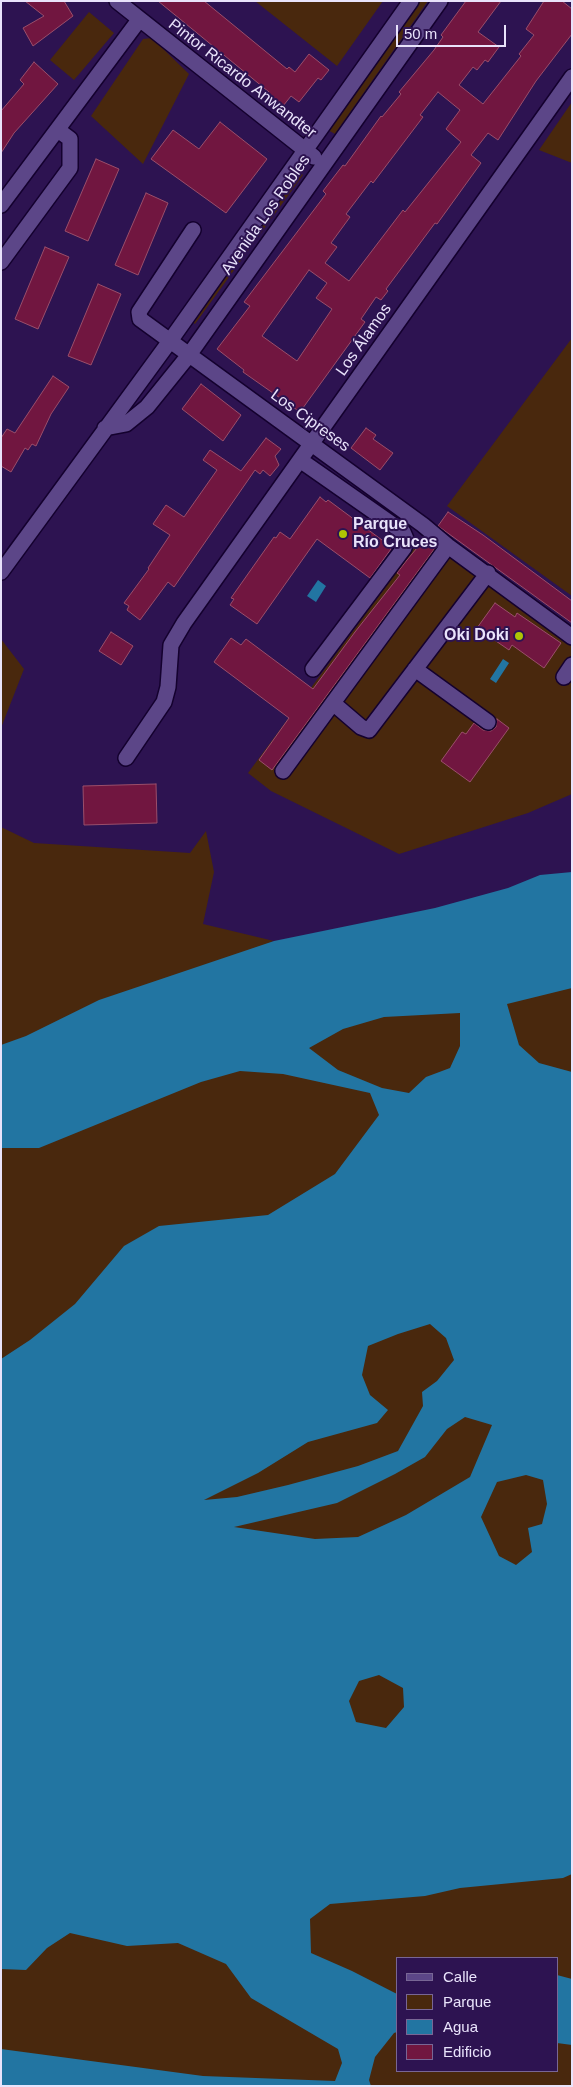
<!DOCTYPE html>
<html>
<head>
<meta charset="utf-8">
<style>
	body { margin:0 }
	#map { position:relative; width:573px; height:2087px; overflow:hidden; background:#2d1351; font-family:Arial,sans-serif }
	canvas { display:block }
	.frame { position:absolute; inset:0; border:2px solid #e9e3fb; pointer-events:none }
	.legend { position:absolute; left:396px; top:1957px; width:162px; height:115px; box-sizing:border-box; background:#2d1351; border:1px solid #786695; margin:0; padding:6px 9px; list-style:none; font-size:15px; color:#e9e3fb }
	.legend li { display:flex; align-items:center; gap:10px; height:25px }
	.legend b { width:25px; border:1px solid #786695 }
	.scale { position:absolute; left:396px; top:25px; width:110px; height:22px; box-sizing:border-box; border:2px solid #e9e3fb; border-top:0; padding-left:6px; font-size:15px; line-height:18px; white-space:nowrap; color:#e9e3fb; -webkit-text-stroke:4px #2d1351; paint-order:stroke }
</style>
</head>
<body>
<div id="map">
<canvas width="573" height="2087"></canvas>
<div class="frame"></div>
<ul class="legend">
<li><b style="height:6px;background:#5c4688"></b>Calle</li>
<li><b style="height:14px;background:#49280d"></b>Parque</li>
<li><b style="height:14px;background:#2275a2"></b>Agua</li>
<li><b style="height:14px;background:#711640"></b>Edificio</li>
</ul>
<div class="scale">50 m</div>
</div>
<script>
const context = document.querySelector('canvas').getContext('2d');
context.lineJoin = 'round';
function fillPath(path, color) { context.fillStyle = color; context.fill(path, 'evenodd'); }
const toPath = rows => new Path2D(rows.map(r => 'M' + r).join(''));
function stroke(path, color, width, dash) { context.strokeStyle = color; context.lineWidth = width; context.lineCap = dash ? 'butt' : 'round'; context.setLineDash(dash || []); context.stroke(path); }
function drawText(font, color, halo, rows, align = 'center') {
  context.font = font + ' Arial,sans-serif'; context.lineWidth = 4; context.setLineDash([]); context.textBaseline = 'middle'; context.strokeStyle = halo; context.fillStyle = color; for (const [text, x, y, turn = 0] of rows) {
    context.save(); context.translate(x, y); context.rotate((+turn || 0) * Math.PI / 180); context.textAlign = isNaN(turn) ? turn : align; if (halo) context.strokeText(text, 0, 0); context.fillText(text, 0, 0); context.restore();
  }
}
const green = toPath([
	[255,1,383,1,337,66],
	[417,1,428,1,335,134,328,130],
	[89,12,114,33,74,80,50,60],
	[152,38,189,74,143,164,91,116,143,39],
	[572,102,572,163,539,150],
	[299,171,303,175,195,324,190,320],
	[572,338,572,596,447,506],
	[423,536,572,642,572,794,528,813,399,854,271,791,248,773],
	[1,639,24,669,1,728],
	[1,827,34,843,190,853,206,831,214,872,203,924,274,941,268,943,572,880,572,2086,188,2086,1,2063],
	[397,1958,557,1958,557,2071,397,2071]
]);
const water = toPath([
	[318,580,326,586,316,602,307,596],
	[503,659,509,663,496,683,490,679],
	[572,872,572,988,507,1004,519,1045,539,1063,572,1072,572,1874,563,1878,460,1888,425,1896,330,1904,310,1919,311,1953,352,1971,397,1994,397,2032,394,2033,375,2057,369,2080,371,2086,1,2086,1,2049,203,2076,335,2081,342,2063,338,2049,251,1998,226,1964,178,1943,127,1946,70,1933,47,1948,26,1970,1,1969,1,1359,30,1340,75,1304,124,1246,159,1226,268,1215,335,1174,379,1115,370,1093,283,1074,240,1071,201,1082,39,1148,1,1148,1,1045,26,1036,99,1000,274,941,435,908,508,888,540,875],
	[460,1013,460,1046,450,1068,426,1077,409,1093,382,1088,338,1070,309,1048,343,1029,384,1017],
	[430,1324,446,1338,454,1360,437,1381,422,1392,423,1406,398,1451,358,1466,288,1485,237,1497,204,1500,258,1473,308,1442,377,1423,388,1410,370,1395,362,1375,368,1346,398,1334],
	[465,1417,492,1425,470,1477,406,1515,358,1537,315,1539,234,1527,337,1503,395,1474,425,1457,447,1429],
	[526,1475,543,1480,547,1504,542,1524,528,1528,532,1552,516,1565,499,1556,481,1517,497,1482],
	[379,1675,403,1688,404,1707,386,1728,356,1722,349,1701,359,1681],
	[557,1975,572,1979,572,2045,557,2043]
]);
const building = toPath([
	[25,1,64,1,73,16,33,46,23,28,44,16,25,1],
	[158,1,204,1,287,69,289,67,295,72,309,54,329,70,321,80,318,78,299,102,291,96,283,106,267,94,269,92,158,1],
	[466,1,501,1,478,32,499,47,488,62,485,60,477,70,473,67,459,85,483,104,521,56,519,54,534,35,526,29,544,1,562,1,572,9,572,34,536,81,498,140,488,133,471,155,481,163,437,224,435,223,412,254,386,289,388,291,381,300,376,297,361,319,365,322,300,412,243,372,244,370,217,349,250,306,244,302,326,194,323,191,343,165,345,166,381,116,382,117,401,94,399,92,434,50,443,37,441,35,466,1],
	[438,92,460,110,446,129,461,142,405,212,403,210,349,281,325,263,337,247,331,243,350,217,346,214,371,181,373,183,423,117,420,115,438,92],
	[309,270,327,283,316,298,332,309,297,361,262,336,309,270],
	[34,62,58,84,14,133,1,153,1,111,24,84,20,80,34,62],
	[220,122,267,159,226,213,151,159,173,130,199,149,220,122],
	[96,159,119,169,88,241,65,231,96,159],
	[146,193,168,203,138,275,115,265,146,193],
	[45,247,69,257,38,329,15,319,45,247],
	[98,284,121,294,91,365,68,356,98,284],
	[53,376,69,387,51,414,36,446,32,444,28,450,25,448,11,472,1,466,1,438,7,429,15,433,53,376],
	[201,384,241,415,223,441,182,409,201,384],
	[366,428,376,435,373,439,393,453,380,470,351,448,366,428],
	[266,438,281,449,275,456,279,465,270,476,263,470,260,474,255,470,174,587,168,582,140,620,127,610,129,606,124,603,149,569,148,568,170,535,153,524,166,505,184,517,217,470,203,460,210,450,241,471,266,438],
	[320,497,326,502,328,500,386,543,385,545,391,549,370,578,317,539,257,624,230,605,234,599,231,598,274,537,276,538,280,532,290,539,320,497],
	[448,512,483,535,572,601,572,623,438,526,448,512],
	[428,541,435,548,272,770,259,760,289,718,214,662,231,638,241,645,246,639,313,689,355,632,400,575,397,573,407,560,422,542,425,544,428,541],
	[495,603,515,617,517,613,561,643,544,668,512,645,509,650,477,628,495,603],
	[111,632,133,646,121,665,99,651,111,632],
	[497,719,509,728,470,782,441,761,462,732,466,734,474,723,483,730,491,731,496,727,497,719],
	[156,784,157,823,84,825,83,786,156,784]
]);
const minor = toPath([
	[117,1,314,157],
	[1,205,139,20],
	[193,230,139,312,140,319,423,525,448,546,572,637],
	[1,262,70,168,70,139,58,130],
	[105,428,126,424,147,407,189,355,440,1],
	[300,460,403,532,406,539,404,548,313,669],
	[1,572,170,341,411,1],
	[415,669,488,722],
	[564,677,572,665],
	[333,703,361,727,369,730,488,573],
	[126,758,164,702,168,687,171,645,184,623,572,77],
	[283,771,448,546]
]);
const markers = [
	[343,534,5,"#afc504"],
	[519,636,5,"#afc504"]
];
const streetNames = [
	["Pintor Ricardo Anwandter",242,79,38],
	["Avenida Los Robles",266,215,-55],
	["Los Álamos",364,340,-55],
	["Los Cipreses",310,421,36]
];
const poiNames = [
	["Parque",353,525],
	["Río Cruces",353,543],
	["Oki Doki",509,636,"right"]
];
fillPath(green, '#49280d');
fillPath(water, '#2275a2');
fillPath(building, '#711640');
stroke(building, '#9a4e6a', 1);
stroke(minor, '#14012e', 18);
stroke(minor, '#5c4688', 15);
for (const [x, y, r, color] of markers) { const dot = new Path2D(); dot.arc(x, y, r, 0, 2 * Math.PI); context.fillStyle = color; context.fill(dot); stroke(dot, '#2d1351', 2); }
drawText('16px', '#e9e3fb', '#2d1351', streetNames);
drawText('bold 16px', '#e9e3fb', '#2d1351', poiNames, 'left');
</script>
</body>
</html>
